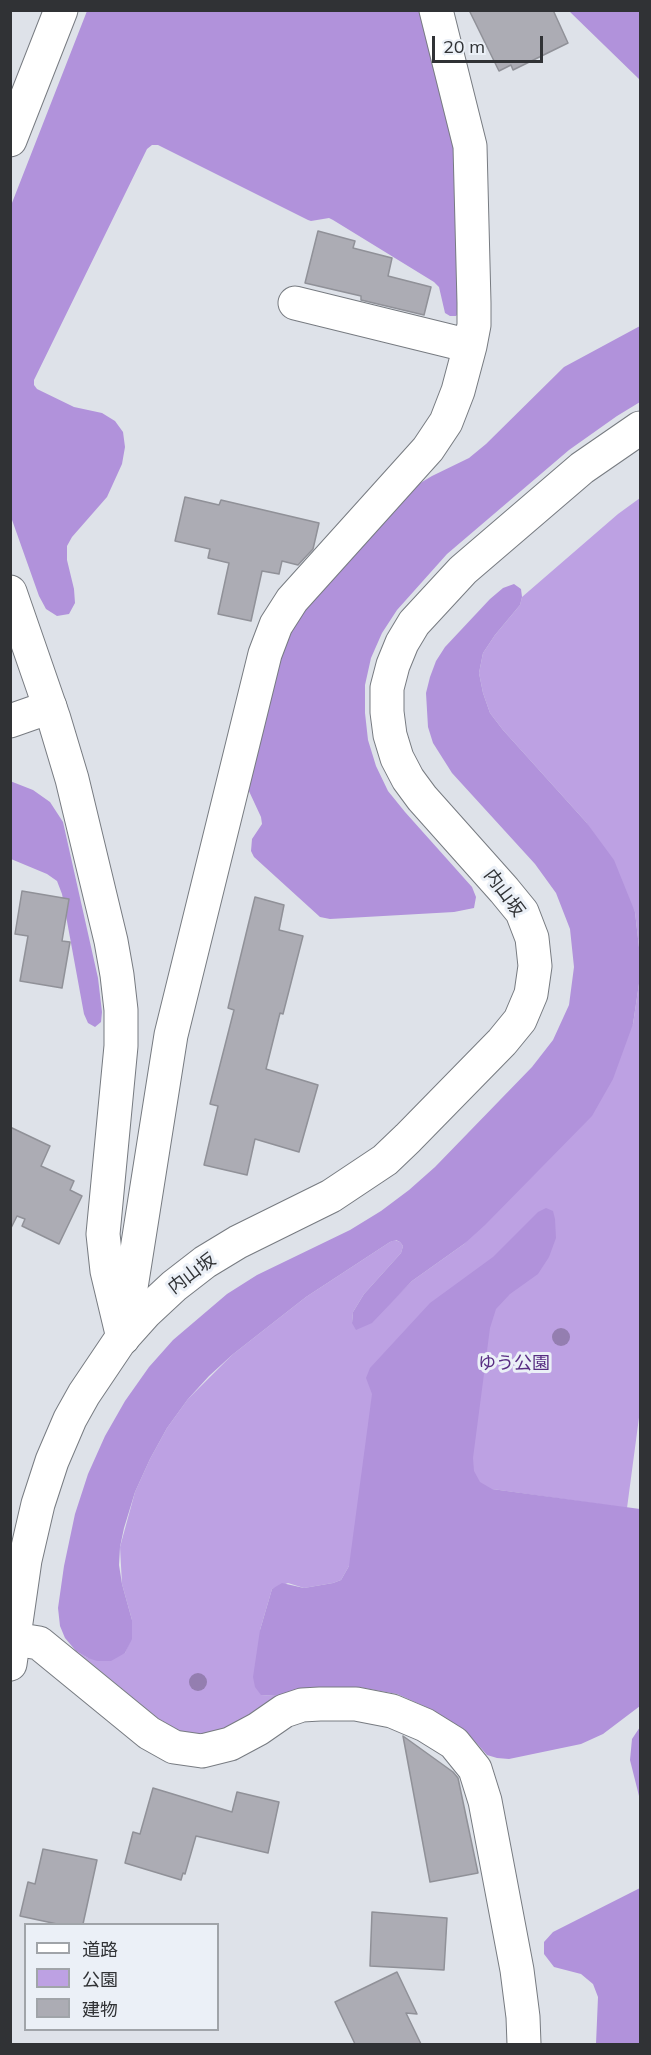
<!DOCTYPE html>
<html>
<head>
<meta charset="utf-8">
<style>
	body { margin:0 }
	#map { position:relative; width:651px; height:2055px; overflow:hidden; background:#dee2e9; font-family:Mulish,"Noto Sans JP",sans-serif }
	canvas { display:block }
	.frame { position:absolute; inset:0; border:12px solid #303235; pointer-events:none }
	.legend { position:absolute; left:24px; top:1923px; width:195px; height:108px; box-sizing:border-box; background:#ebf0f7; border:2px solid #a0a4a9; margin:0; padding:8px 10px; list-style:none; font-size:18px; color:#303235 }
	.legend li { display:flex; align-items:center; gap:12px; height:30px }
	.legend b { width:30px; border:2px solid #a0a4a9 }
	.scale { position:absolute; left:432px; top:36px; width:111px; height:27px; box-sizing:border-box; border:3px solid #303235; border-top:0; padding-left:8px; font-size:18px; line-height:21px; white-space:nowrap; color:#303235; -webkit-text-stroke:4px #ebf0f7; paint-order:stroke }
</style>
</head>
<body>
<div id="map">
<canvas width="651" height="2055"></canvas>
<div class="frame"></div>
<ul class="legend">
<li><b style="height:8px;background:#fff"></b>道路</li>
<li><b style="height:16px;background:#bda1e3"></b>公園</li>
<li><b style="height:16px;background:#acacb4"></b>建物</li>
</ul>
<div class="scale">20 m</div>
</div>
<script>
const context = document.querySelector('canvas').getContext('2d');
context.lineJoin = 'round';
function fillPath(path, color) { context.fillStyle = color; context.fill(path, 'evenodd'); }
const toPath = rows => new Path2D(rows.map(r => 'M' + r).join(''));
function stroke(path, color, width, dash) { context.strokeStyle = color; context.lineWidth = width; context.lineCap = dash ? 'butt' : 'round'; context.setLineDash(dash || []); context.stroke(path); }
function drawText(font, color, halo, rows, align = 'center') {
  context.font = font + ' Mulish,"Noto Sans JP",sans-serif'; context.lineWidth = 6; context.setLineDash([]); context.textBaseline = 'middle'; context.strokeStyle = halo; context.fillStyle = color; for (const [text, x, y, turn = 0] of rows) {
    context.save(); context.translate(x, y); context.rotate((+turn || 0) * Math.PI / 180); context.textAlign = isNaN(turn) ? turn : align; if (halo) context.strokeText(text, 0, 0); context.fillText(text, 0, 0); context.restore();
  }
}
const green = toPath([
	[640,498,640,956,635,912,586,822,503,730,490,713,483,693,479,673,483,653,495,635,520,605,522,597,618,514],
	[640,977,640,1410,627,1508,492,1489,349,1566,341,1580,333,1583,304,1588,288,1583,272,1589,260,1630,261,1695,277,1696,249,1715,224,1728,202,1734,180,1731,159,1719,76,1651,88,1658,125,1653,131,1639,132,1620,122,1584,120,1547,135,1492,150,1459,167,1428,188,1399,232,1355,306,1297,390,1242,395,1240,400,1242,403,1246,401,1253,364,1294,353,1312,352,1323,398,1295,412,1281,464,1244,633,1024]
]);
const forest = toPath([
	[87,11,421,11,456,147,459,312,456,316,450,316,445,313,439,287,434,282,333,220,329,218,311,221,308,220,158,145,152,145,147,149,34,380,34,385,37,389,74,407,102,413,115,421,123,432,125,447,122,464,107,497,72,537,67,546,67,560,74,589,75,603,69,614,57,616,46,609,39,596,11,517,10,208],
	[569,11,640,11,640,80],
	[640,326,640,402,617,416,569,450,447,554,397,610,382,633,371,658,365,685,365,713,368,740,376,766,388,791,405,812,472,887,476,897,474,908,454,912,330,919,320,917,254,857,251,851,252,839,262,824,261,817,248,789,279,658,289,632,304,609,417,485,432,476,469,458,486,444,564,367],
	[514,584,521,589,522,597,520,605,495,635,483,653,479,673,483,693,490,713,503,730,586,822,614,860,635,912,640,956,640,977,633,1024,613,1079,592,1116,485,1225,464,1244,412,1281,372,1323,356,1330,352,1323,353,1312,364,1294,401,1253,403,1246,400,1242,396,1240,390,1242,306,1297,232,1355,209,1376,188,1399,167,1428,150,1459,135,1492,124,1528,120,1547,119,1565,122,1584,132,1620,132,1639,125,1653,111,1661,97,1661,88,1658,76,1651,65,1638,60,1626,58,1608,64,1566,75,1514,88,1474,105,1436,125,1401,149,1367,173,1340,227,1294,257,1275,350,1230,381,1211,409,1190,435,1167,532,1067,553,1040,569,1005,574,967,570,929,556,893,535,864,452,773,433,743,428,727,426,693,430,677,436,661,445,647,490,599,503,588],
	[10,781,33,790,50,802,63,822,98,978,102,1012,101,1022,95,1027,88,1023,84,1014,62,894,57,881,47,874,11,859],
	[546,1208,553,1211,555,1219,556,1238,549,1257,538,1274,510,1294,496,1309,490,1328,473,1458,474,1471,480,1482,492,1489,640,1509,640,1706,603,1734,581,1744,509,1759,497,1758,487,1755,465,1730,433,1710,397,1694,358,1687,298,1689,277,1696,261,1695,255,1687,253,1677,260,1630,272,1589,282,1583,304,1588,333,1583,341,1580,349,1566,372,1394,366,1378,370,1368,430,1303,493,1257,538,1212],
	[640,1727,640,1800,630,1760,632,1739],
	[640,1888,640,2044,596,2044,598,1997,593,1984,581,1974,554,1967,544,1954,544,1942,553,1932]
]);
const building = toPath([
	[469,10,553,10,568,43,513,70,511,65,499,71,469,10],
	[318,231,355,241,353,248,392,258,388,276,431,287,424,315,361,300,361,296,305,283,318,231],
	[185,497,219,505,221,500,319,523,313,549,298,565,282,561,279,574,262,571,251,621,218,614,229,563,208,558,210,549,175,541,185,497],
	[22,891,69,899,62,941,70,942,62,988,20,981,28,936,15,934,22,891],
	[255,897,284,905,279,930,303,936,283,1014,280,1013,266,1069,318,1085,299,1152,255,1139,247,1175,204,1165,218,1106,210,1104,234,1010,228,1008,255,897],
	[10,1127,50,1146,41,1166,74,1181,70,1190,82,1196,59,1244,22,1226,25,1219,17,1216,10,1230,10,1127],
	[403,1736,453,1772,458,1778,478,1873,430,1882,403,1736],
	[153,1788,232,1812,237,1792,279,1802,268,1853,196,1836,185,1874,183,1873,181,1880,125,1863,133,1832,140,1834,153,1788],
	[43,1849,97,1860,83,1924,57,1924,20,1916,28,1882,35,1884,43,1849],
	[372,1912,447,1918,444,1970,370,1966,372,1912],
	[397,1972,417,2014,406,2013,421,2044,355,2044,335,2002,397,1972]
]);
const minor = toPath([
	[295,303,470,346],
	[10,721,50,707],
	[123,1338,171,1035,265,654,276,625,292,600,428,449,446,422,458,391,470,346,474,325,474,303,470,146,436,10],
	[14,1639,39,1643,149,1733,174,1747,202,1751,230,1744,258,1729,284,1711,302,1705,320,1704,356,1704,392,1711,425,1725,454,1743,475,1769,485,1801,517,1970,523,2017,524,2044]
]);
const tertiary = toPath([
	[10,140,61,10],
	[10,592,54,719,72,779,111,941,117,975,121,1010,121,1046,103,1234,107,1271,123,1338],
	[10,1664,25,1560,38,1504,52,1461,70,1419,84,1394,119,1342,145,1313,174,1286,205,1262,238,1242,331,1196,385,1160,408,1138,502,1042,520,1020,531,994,535,966,532,938,522,912,504,890,422,798,408,779,397,758,390,735,387,712,387,688,393,665,402,643,414,623,463,570,582,468,640,428]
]);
const trees = [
	[561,1337],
	[198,1682]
];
const streetNames = [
	["内山坂",504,893,53],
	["内山坂",192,1274,-37]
];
const parkNames = [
	["ゆう公園",514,1364]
];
fillPath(green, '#bda1e3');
fillPath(forest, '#b192db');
fillPath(building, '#acacb4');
stroke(building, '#909198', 1.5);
stroke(minor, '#777b81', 35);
stroke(tertiary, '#777b81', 35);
stroke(minor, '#fff', 33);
stroke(tertiary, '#fff', 33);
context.fillStyle = '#947eb0';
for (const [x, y] of trees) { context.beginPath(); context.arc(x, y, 9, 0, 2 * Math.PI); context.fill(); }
drawText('18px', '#303235', '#ebf0f7', streetNames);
drawText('18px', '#582d82', '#ebf0f7', parkNames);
</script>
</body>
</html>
